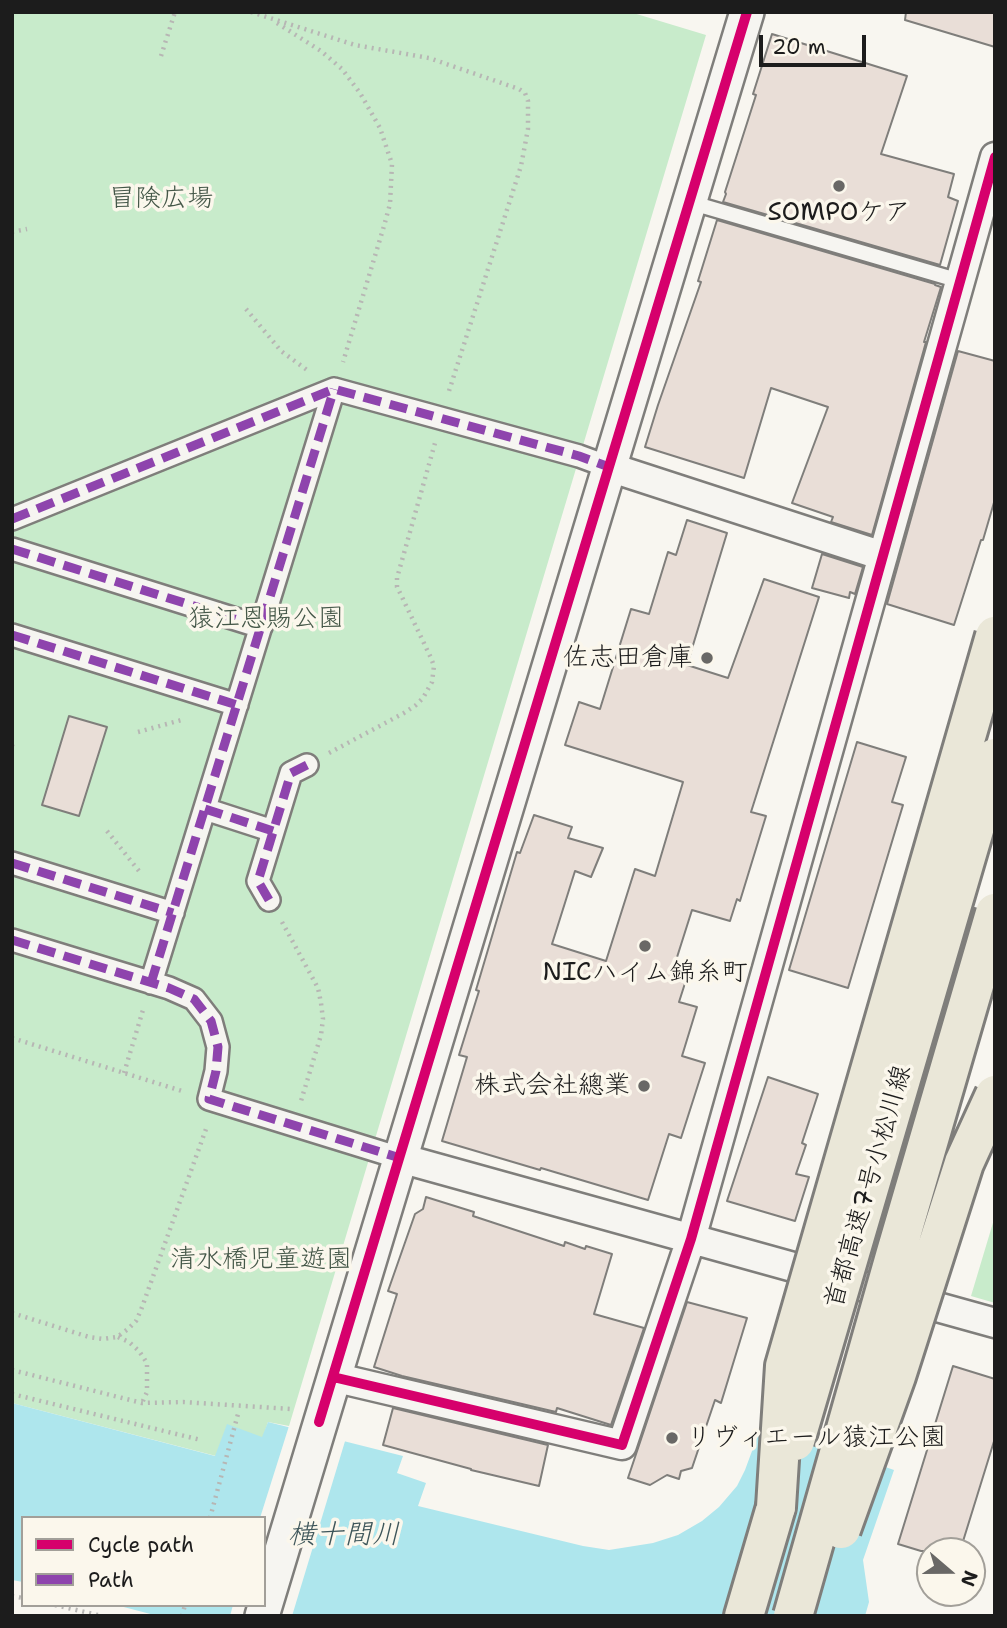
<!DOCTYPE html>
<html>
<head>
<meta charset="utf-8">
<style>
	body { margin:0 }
	#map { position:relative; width:1007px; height:1628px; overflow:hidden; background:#f8f6f0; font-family:"Shantell Sans",sans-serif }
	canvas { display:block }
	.frame { position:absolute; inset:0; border:14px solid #1c1c1c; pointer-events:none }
	.legend { position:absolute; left:21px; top:1516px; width:245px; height:91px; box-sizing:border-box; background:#fbf7ec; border:2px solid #a29f99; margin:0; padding:9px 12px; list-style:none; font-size:21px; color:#1c1c1c }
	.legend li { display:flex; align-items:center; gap:14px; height:35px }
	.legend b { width:35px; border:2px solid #a29f99 }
	.north { position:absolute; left:916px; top:1537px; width:70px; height:70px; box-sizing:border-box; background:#fbf7ec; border:2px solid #a29f99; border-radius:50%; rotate:110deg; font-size:19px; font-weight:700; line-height:28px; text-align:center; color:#1c1c1c }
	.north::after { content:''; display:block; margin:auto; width:24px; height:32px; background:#696866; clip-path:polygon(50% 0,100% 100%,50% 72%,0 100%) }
	.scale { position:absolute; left:759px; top:35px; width:107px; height:32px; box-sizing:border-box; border:4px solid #1c1c1c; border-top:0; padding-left:9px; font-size:21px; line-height:24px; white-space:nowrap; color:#1c1c1c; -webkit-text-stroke:5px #fbf7ec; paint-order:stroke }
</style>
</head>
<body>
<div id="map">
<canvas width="1007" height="1628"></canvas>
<div class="frame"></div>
<ul class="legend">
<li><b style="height:9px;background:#d6006c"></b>Cycle path</li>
<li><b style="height:9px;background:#8e44ad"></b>Path</li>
</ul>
<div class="north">N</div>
<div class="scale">20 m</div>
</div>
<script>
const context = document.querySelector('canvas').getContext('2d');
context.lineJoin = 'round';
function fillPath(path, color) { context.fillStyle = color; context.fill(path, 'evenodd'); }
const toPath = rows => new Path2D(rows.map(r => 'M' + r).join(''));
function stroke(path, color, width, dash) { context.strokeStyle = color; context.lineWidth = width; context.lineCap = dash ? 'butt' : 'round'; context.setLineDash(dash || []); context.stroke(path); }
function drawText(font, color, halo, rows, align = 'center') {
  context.font = font + ' "Shantell Sans","Klee One",sans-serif'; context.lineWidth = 7; context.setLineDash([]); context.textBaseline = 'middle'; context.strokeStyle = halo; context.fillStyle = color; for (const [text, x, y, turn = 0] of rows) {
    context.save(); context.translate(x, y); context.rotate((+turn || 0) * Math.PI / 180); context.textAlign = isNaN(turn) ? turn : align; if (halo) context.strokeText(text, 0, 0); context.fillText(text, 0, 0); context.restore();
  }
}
const green = toPath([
	[12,12,630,12,706,35,289,1426,268,1422,263,1437,216,1456,12,1403],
	[995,1216,995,1303,971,1296]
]);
const water = toPath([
	[12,1403,215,1456,227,1424,262,1437,268,1422,403,1456,397,1473,426,1483,418,1506,583,1546,609,1550,653,1543,678,1535,702,1521,719,1507,737,1486,745,1470,762,1424,894,1470,863,1560,869,1602,865,1616,158,1616,116,1605,264,1605,264,1518,23,1518,23,1582,12,1580]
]);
const pier = toPath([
	[289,1426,346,1438,292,1616,230,1616,233,1605,264,1605,264,1518,260,1518]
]);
const building = toPath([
	[906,12,995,12,995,47,905,20,906,12],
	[772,34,907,76,881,154,954,174,948,197,958,201,940,265,723,202,726,194,725,192,756,95,753,94,772,34],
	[717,220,935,284,935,285,941,287,924,342,926,342,872,535,831,522,833,517,792,503,828,407,771,388,744,478,645,447,658,405,701,282,698,281,717,220],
	[958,351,995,361,995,499,983,540,981,540,954,625,887,604,958,351],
	[687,520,727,533,687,665,728,678,764,579,819,597,751,812,766,816,740,901,737,899,730,921,692,910,672,973,687,977,679,1002,697,1007,682,1056,705,1063,681,1138,669,1134,648,1200,541,1168,540,1170,442,1141,467,1057,459,1055,479,991,476,990,517,852,520,853,534,815,572,827,568,838,603,848,591,877,575,871,552,944,606,961,635,869,655,876,683,782,565,745,579,702,600,709,631,609,649,614,668,552,676,555,687,520],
	[822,554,863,567,855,594,850,592,849,598,812,588,822,554],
	[69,716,107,727,79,816,42,805,69,716],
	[857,742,906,757,892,802,903,805,848,988,789,970,857,742],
	[768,1077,818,1094,802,1143,806,1145,796,1174,809,1177,795,1221,727,1201,768,1077],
	[426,1197,474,1212,473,1216,564,1246,565,1242,585,1249,586,1246,612,1254,594,1314,644,1328,611,1425,557,1408,556,1412,402,1376,374,1367,397,1294,388,1291,415,1214,423,1209,426,1197],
	[687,1302,747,1318,721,1403,715,1400,692,1468,681,1471,679,1479,667,1475,650,1485,628,1478,687,1302],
	[953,1366,995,1379,995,1438,960,1551,921,1551,898,1544,953,1366],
	[393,1408,548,1445,539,1486,471,1470,471,1469,383,1445,393,1408]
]);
const path = toPath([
	[251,12,355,45,429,58,519,89,525,93,528,101,528,129,521,166,449,391],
	[277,23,321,51,342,69,360,93,380,128,392,164,390,204,384,226,343,362],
	[161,56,175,12],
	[12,232,27,229],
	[246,309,281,351,307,370],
	[138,732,185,719],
	[12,746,16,748],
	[329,753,404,713,416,705,423,698,432,682,434,666,431,658,401,595,397,587,397,578,435,443],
	[107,831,139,871],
	[282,922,318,988,321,1003,323,1019,321,1035,301,1101],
	[12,1038,182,1091],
	[124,1073,143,1010],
	[12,1313,89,1337,103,1339,117,1337,128,1329,136,1321,141,1310,206,1129],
	[118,1337,129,1342,139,1351,147,1363,147,1392,142,1403],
	[12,1370,142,1403,183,1402,291,1409],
	[12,1394,201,1440],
	[210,1518,238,1414],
	[12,1596,23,1598],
	[55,1605,102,1616],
	[182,1616,185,1605]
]);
const service = toPath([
	[689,202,960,281]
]);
const pedestrian = toPath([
	[12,519,334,389,579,456,609,467],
	[12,549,261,627],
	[12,635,237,705],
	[205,809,273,831],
	[12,863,173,913],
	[269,900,258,881,291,773,307,765],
	[12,940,169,988,194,999,211,1021,218,1047,216,1071,209,1099,400,1158],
	[151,983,334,389]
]);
const minor = toPath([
	[609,467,883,556],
	[400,1158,995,1323],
	[333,1377,622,1445,691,1239,995,157]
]);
const tertiary = toPath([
	[262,1616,747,12]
]);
const motorway = toPath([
	[744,1616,776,1507]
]);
const motorwayBridge = toPath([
	[795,1441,995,758],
	[776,1507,785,1366,995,636],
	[841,1529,896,1376,964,1163,995,1095],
	[793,1616,895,1256,995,913]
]);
const quiet = toPath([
	[12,519,334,389,579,456,609,467],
	[12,549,261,627],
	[12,635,237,705],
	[205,809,273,831],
	[12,863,173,913],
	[269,900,258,881,291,773,307,765],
	[12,940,169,988,194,999,211,1021,218,1047,216,1071,209,1099,400,1158],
	[151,983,334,389]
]);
const cycleway = toPath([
	[333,1377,622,1445,691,1239,995,157],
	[319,1422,747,12]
]);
const markers = [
	[839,186,7,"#696866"],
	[707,658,7,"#696866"],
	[645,946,7,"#696866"],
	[644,1086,7,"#696866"],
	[672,1438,7,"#696866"]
];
const parkNames = [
	["冒険広場",161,199],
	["猿江恩賜公園",266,619],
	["清水橋児童遊園",261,1260]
];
const poiNames = [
	["SOMPOケア",839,213],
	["佐志田倉庫",693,658,"right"],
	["NICハイム錦糸町",645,973],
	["株式会社總業",630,1086,"right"],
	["リヴィエール猿江公園",686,1438,"left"]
];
const streetNames = [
	["首都高速7号小松川線",869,1187,-74]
];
const waterNames = [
	["横十間川",344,1536]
];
fillPath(green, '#c8ebcb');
fillPath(water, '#aee6ed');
fillPath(pier, '#f8f6f0');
fillPath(building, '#e9ded7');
stroke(building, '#7f7e7b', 2);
stroke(service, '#7f7e7b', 19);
stroke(pedestrian, '#7f7e7b', 26);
stroke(minor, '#7f7e7b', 33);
stroke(tertiary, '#7f7e7b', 38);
stroke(motorway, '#7f7e7b', 44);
stroke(path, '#b7b6b4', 4.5, [2, 5]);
stroke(service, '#f6f5f1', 14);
stroke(pedestrian, '#f6f5f1', 21);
stroke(minor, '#f6f5f1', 28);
stroke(tertiary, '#f6f5f1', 33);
stroke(motorway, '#eae7d8', 38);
stroke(motorwayBridge, '#7f7e7b', 44, []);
stroke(motorwayBridge, '#eae7d8', 38);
stroke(quiet, '#8e44ad', 9, [18, 9]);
stroke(cycleway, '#d6006c', 10);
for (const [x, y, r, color] of markers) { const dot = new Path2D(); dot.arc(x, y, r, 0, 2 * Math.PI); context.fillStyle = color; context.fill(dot); stroke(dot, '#fbf7ec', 2.5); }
drawText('26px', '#445748', '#fbf7ec', parkNames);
drawText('26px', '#1c1c1c', '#fbf7ec', poiNames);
drawText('26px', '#1c1c1c', '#fbf7ec', streetNames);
drawText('italic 28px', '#3e565a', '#fbf7ec', waterNames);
</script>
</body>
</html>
